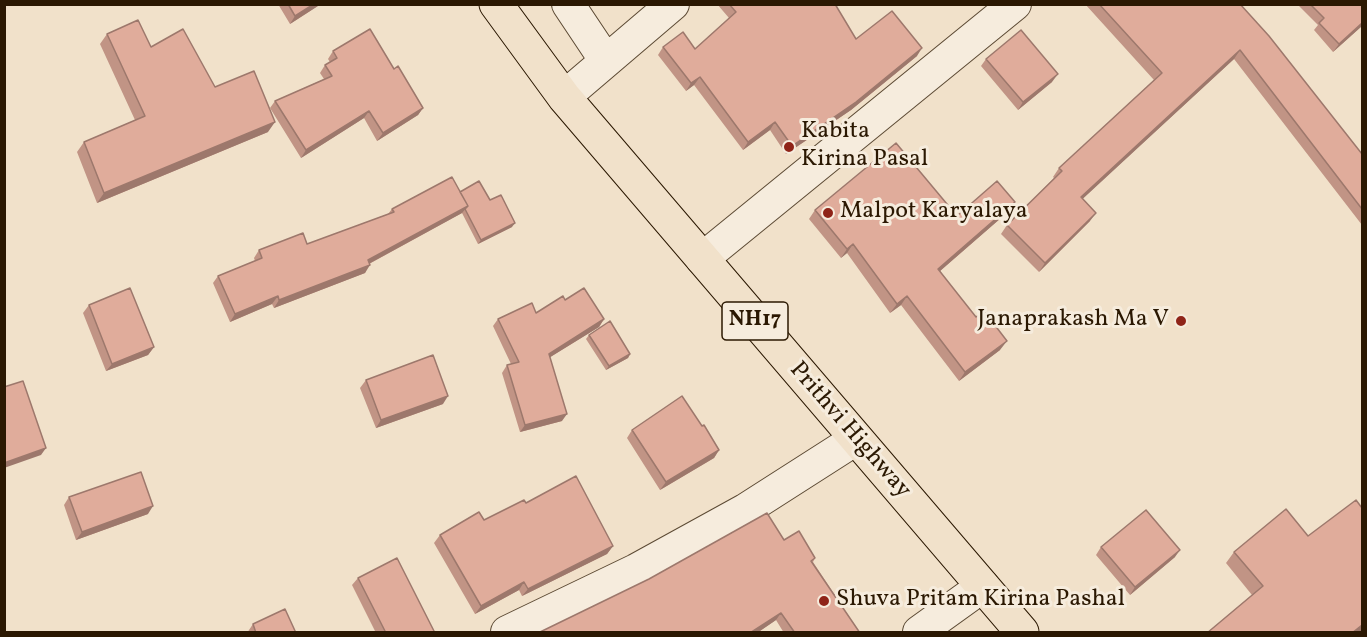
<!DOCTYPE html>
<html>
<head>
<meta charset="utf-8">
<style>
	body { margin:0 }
	#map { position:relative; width:1367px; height:637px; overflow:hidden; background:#f1e1ca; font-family:Vollkorn,serif }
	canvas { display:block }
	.frame { position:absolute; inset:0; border:6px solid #2b1802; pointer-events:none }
</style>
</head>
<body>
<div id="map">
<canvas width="1367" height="637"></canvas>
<div class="frame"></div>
</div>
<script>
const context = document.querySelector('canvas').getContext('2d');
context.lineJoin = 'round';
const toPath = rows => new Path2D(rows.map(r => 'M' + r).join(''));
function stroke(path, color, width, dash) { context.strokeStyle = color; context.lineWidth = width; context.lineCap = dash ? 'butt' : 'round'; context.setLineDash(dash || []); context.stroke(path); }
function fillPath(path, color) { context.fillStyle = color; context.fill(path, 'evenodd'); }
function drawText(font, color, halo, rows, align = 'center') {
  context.font = font + ' Vollkorn,serif'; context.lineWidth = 6; context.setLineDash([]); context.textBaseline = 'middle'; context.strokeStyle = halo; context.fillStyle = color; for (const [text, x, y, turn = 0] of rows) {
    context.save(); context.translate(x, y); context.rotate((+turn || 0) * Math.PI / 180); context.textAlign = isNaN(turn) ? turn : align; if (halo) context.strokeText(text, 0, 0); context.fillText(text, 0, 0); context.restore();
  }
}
const minor = toPath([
	[568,4,606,61],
	[564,97,673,4],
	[702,259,1015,4],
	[507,632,636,570,745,510,856,439],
	[919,632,983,586]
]);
const highway = toPath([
	[496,4,564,97,1022,632]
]);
const wall = toPath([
	[278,4,321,4,290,24],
	[717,4,835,4,856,39,917,56,851,110,786,154,770,130,743,150,694,85,686,91,658,55,663,47,695,49,729,18],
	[1085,4,1240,4,1362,154,1362,225,1234,59,1082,199,1090,221,1039,272,1001,234,1007,225,1054,178,1053,177,1059,168,1154,80],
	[1297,4,1362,4,1362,26,1333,52,1314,30,1318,25],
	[107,34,151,47,215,87,268,132,97,203,77,152,84,142,135,120,100,44],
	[333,51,394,69,423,108,418,115,377,141,364,118,301,158,270,108,275,101,324,79,320,73,325,65,330,62,328,59],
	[986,59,1052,82,1018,110,981,66],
	[460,192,490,200,512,227,478,244,462,213,369,264,365,273,274,308,272,304,230,322,213,283,218,276,255,261,254,258,259,250,307,244,388,214,392,209],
	[815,210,957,216,1009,211,940,271,1000,350,959,381,901,305,890,313,847,253,841,258,809,219],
	[565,300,604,319,599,327,550,357,562,421,520,432,502,373,507,365,511,364,493,326,498,319,536,313],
	[89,305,154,347,148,355,106,371,83,313],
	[589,335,630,354,628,358,606,370,586,339],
	[366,380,443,404,376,428,360,388],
	[702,426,719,450,714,458,660,490,627,438,632,430],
	[69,497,148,514,76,540,64,505],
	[526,503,613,546,607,554,522,596,519,590,475,614,434,543,440,535,484,520],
	[1308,536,1362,631,1360,633,1207,633,1252,595,1226,563,1234,552],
	[784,540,815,558,813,562,860,633,784,633,776,620,757,633,538,633],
	[1101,547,1175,557,1130,595,1096,555],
	[358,578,435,633,376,633,352,585],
	[253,624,296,633,247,633]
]);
const shadedWall = toPath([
	[314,4,321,4,290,24,295,16],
	[1362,23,1362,26,1333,52,1339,44],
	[922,48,917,56,851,110,786,154,792,146],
	[1240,50,1234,59,1075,206,1081,197],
	[1058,74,1052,82,1018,110,1023,102],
	[700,77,694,85,686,91,691,83],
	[423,108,418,115,377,141,383,133],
	[369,111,364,118,301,158,306,150],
	[275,122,268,132,97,203,104,193],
	[775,122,770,130,743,150,748,142],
	[1015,202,1009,211,932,278,938,269],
	[468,206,462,213,363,267,368,260],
	[1096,213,1090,221,1039,272,1045,263],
	[515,223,512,227,478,244,481,240],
	[853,244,847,253,841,258,847,249],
	[370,265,365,273,274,308,279,300],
	[278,296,272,304,230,322,235,314],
	[907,296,901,305,890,313,897,304],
	[604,319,599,327,544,361,549,354],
	[1007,341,1000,350,959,381,965,372],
	[154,347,148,355,106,371,112,364],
	[630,354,628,358,606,370,609,366],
	[448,396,443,404,376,428,381,420],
	[567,414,562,421,520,432,525,425],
	[46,448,41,455,4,468,4,463],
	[719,450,714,458,660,490,666,482],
	[153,506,148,514,76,540,82,532],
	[613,546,607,554,522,596,528,589],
	[1180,550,1175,557,1130,595,1135,587],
	[524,582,519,590,475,614,481,606],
	[781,613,776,620,757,633,750,633],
	[1362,625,1362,631,1360,633,1352,633]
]);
const building = toPath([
	[288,4,314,4,295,16,288,4],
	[729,4,835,4,856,39,892,11,922,48,856,102,792,146,775,122,748,142,700,77,691,83,663,47,683,32,695,49,736,12,729,4],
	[1099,4,1240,4,1269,36,1362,154,1362,209,1240,50,1081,197,1096,213,1045,263,1007,225,1062,171,1059,168,1162,73,1099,4],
	[1310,4,1362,4,1362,23,1339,44,1319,23,1324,18,1310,4],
	[138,20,151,47,183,29,215,87,254,71,275,122,104,193,84,142,145,116,107,34,138,20],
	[370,29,394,69,398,66,423,108,383,133,369,111,306,150,275,101,332,76,325,65,337,58,333,51,370,29],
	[1021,30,1058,74,1023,102,986,59,1021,30],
	[896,143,957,216,997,181,1015,202,938,269,976,317,984,311,1007,341,965,372,907,296,897,304,853,244,847,249,815,210,896,143],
	[452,177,468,206,368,260,370,265,279,300,278,296,235,314,218,276,262,258,259,250,303,233,307,244,394,212,392,209,452,177],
	[479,181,490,200,501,195,515,223,481,240,465,209,468,206,460,192,479,181],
	[130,288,154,347,112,364,89,305,130,288],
	[584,288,604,319,549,354,567,414,525,425,507,365,519,362,498,319,532,303,536,313,563,296,565,300,584,288],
	[610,321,630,354,609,366,589,335,610,321],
	[433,355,448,396,381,420,366,380,433,355],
	[23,381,46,448,4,463,4,387,23,381],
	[682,396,702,426,704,425,719,450,666,482,632,430,682,396],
	[141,472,153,506,82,532,69,497,141,472],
	[576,476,613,546,528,589,524,582,481,606,440,535,479,512,484,520,524,500,526,503,576,476],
	[1356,500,1362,508,1362,625,1352,633,1207,633,1263,586,1234,552,1286,509,1308,536,1356,500],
	[1146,510,1180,550,1135,587,1101,547,1146,510],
	[767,513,784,540,799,531,815,558,811,561,860,633,795,633,781,613,750,633,538,633,649,579,767,513],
	[397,558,435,633,386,633,358,578,397,558],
	[285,609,296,633,256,633,253,624,285,609]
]);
const markers = [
	[789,147,6,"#8f2418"],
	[828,213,6,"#8f2418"],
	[1181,321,6,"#8f2418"],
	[824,601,6,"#8f2418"]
];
const shields = [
	[755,321,66]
];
const shieldNames = [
	["NH17",755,321]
];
const poiNames = [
	["Kabita",801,133],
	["Kirina Pasal",801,161],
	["Malpot Karyalaya",840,213],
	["Janaprakash Ma V",1169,321,"right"],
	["Shuva Pritam Kirina Pashal",836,601]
];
const streetNames = [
	["Prithvi Highway",849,431,49]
];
stroke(minor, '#5c4a34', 34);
stroke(highway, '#2b1802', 35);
stroke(minor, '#f6ecdd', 32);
stroke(highway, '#f1e1ca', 33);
fillPath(wall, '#c19485');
fillPath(shadedWall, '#9d786c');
fillPath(building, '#e0ac9b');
stroke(building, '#9d786c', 1.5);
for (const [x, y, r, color] of markers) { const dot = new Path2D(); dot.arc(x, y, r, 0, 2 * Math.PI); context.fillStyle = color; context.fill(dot); stroke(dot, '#f6ecdd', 2); }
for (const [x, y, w] of shields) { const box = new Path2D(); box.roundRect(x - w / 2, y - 19, w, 38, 4.5); context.fillStyle = '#f6ecdd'; context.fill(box); stroke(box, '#2b1802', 1.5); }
drawText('bold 22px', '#2b1802', null, shieldNames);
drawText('24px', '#2b1802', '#f6ecdd', poiNames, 'left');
drawText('24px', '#2b1802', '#f6ecdd', streetNames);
</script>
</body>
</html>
